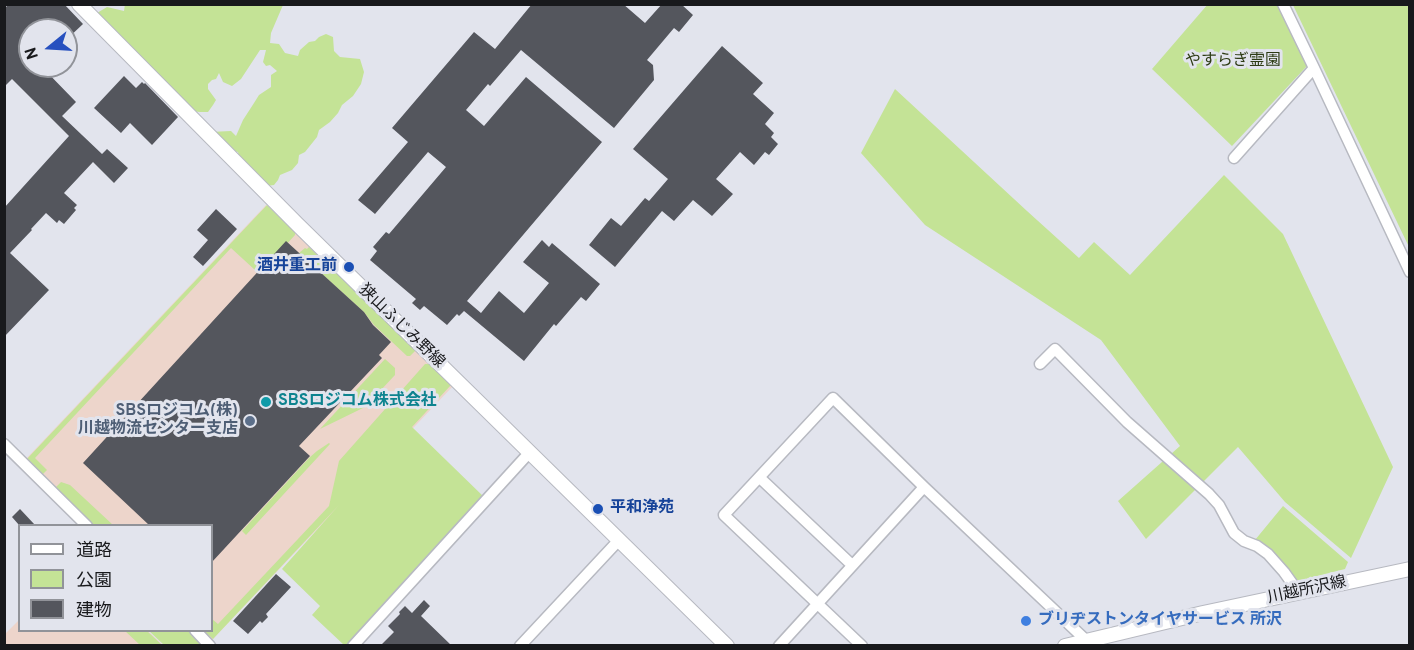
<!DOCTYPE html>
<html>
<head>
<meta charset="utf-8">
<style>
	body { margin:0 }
	#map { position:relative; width:1414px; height:650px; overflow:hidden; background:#e2e4ed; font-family:Overpass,"Noto Sans JP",sans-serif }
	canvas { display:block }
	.frame { position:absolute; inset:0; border:6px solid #18191c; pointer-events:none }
	.legend { position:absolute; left:18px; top:524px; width:195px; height:108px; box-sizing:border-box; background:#e2e4ed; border:2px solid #919399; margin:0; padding:8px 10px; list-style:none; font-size:18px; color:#18191c }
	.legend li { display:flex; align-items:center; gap:12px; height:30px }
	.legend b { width:30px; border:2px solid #919399 }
	.north { position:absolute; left:18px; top:18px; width:60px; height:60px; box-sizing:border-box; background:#e2e4ed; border:2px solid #919399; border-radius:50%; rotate:252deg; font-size:16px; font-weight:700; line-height:24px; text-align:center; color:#18191c }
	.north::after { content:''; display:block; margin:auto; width:21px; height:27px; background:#2750bf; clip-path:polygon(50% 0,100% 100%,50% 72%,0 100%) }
</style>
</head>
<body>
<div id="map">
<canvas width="1414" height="650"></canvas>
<div class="frame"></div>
<ul class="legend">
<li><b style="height:8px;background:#fff"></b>道路</li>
<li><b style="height:16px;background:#c4e396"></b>公園</li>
<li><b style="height:16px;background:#54565d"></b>建物</li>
</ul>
<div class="north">N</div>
</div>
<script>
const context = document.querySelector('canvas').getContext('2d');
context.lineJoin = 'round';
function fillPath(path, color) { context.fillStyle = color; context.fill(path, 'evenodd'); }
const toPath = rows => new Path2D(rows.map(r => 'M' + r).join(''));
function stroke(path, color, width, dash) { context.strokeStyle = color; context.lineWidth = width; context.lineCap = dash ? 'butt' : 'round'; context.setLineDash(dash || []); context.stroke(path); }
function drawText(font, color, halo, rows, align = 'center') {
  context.font = font + ' Overpass,"Noto Sans JP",sans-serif'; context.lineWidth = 6; context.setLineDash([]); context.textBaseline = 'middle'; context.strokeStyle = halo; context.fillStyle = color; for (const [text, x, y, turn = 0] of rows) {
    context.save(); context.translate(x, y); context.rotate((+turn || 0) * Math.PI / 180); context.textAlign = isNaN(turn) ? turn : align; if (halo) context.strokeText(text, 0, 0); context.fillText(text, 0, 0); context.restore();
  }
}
const industrial = toPath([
	[266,205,454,385,212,640,202,631,212,630,212,526,92,525,24,461],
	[19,620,20,630,148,631,163,645,5,645,4,635]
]);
const green = toPath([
	[125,4,283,5,271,33,270,43,279,44,285,53,298,56,300,50,309,42,315,41,319,37,326,34,333,37,334,51,340,57,360,59,364,72,361,84,353,96,342,105,338,113,330,122,319,130,317,137,305,152,299,155,298,163,292,170,280,175,278,180,274,185,266,186,240,163,238,152,228,150,210,132,231,131,236,136,243,120,254,103,259,95,271,87,271,75,277,71,270,65,266,66,263,62,266,50,260,50,241,79,232,86,223,82,219,73,216,79,212,80,208,84,208,89,216,100,213,105,208,112,200,112,191,111,178,99,172,87,162,78,152,73,145,65,141,57,127,42,112,30,97,13,107,7,124,11],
	[1208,4,1277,5,1307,66,1232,146,1152,69],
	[1293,5,1409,5,1409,247],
	[895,89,1027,211,1079,258,1094,242,1130,275,1224,175,1283,234,1393,467,1351,558,1285,502,1238,447,1146,539,1118,501,1180,446,1101,340,925,225,861,153],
	[267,205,295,232,295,235,263,270,255,270,231,248,35,458,47,470,43,474,41,474,26,460],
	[309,247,417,349,410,356,407,356,374,325,364,312,299,253,305,248,307,249],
	[385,359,395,368,395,375,365,407,320,429],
	[425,364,429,364,451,385,412,427,484,497,346,645,344,645,312,615,320,606,282,569,339,505,213,639,204,631,212,630,212,619,218,624,329,506,339,461],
	[329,443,330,444,246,535,242,531,309,458,317,451],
	[61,482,70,485,113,525,93,525,54,489],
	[1283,506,1348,562,1345,569,1297,581,1286,566,1268,547,1255,540],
	[125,631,147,631,162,645,140,645],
	[149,631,190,631,205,645,164,645]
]);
const building = toPath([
	[9,4,64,4,83,24,66,40,66,30,30,30,30,66,41,66,76,102,62,116,102,154,107,149,128,168,114,183,93,162,64,193,77,205,74,208,76,210,64,224,59,220,57,223,46,213,31,229,32,230,10,253,49,290,4,337,4,208,69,136,12,79,4,87,4,9],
	[532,4,623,4,645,23,662,4,681,4,693,15,679,32,674,28,647,60,653,65,654,80,614,128,521,50,490,86,488,84,466,110,484,126,526,77,602,142,467,301,481,313,499,291,524,313,549,283,523,262,542,240,549,247,552,243,600,284,586,301,581,297,556,326,554,324,524,361,464,311,459,316,457,314,447,325,424,306,420,310,412,303,416,299,370,260,377,251,373,247,386,232,389,234,446,167,428,152,375,214,358,200,408,142,392,128,474,32,495,49],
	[722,46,763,83,753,94,774,113,765,124,774,133,771,137,778,144,769,155,765,152,754,165,740,152,716,179,733,194,712,216,693,200,674,221,662,211,615,267,589,245,611,218,621,226,645,198,649,201,668,179,633,149],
	[124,76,136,88,142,82,144,84,145,83,178,117,152,145,130,123,121,133,94,108],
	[216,209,237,229,203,266,193,257,208,240,197,230],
	[286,241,364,312,373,325,391,342,379,355,382,358,299,446,310,456,212,562,212,525,149,525,83,463],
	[20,509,35,525,19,525,12,517],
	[276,574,291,587,266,614,268,617,262,623,260,621,248,634,233,621],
	[424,600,430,606,421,616,451,645,381,645,394,632,388,626,400,614,399,612,405,606,412,613]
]);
const minor = toPath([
	[1283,4,1314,68,1410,272],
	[1234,158,1314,68],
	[1040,364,1055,349,1127,422,1209,494,1219,505,1234,533,1244,541,1257,546,1268,554,1284,572,1299,593],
	[4,444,87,526],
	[760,478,852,565],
	[195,630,210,646],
	[353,646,529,453],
	[520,646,619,540],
	[779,646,924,487],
	[862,646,724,515,833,398,924,487,1091,645]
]);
const major = toPath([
	[79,4,297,224,727,646],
	[1065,646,1203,613,1410,569]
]);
const markers = [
	[349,267,6,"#1a4fb4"],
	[266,402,6,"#0f9aa8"],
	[250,421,6,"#5c6f8a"],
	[598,509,6,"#1a4fb4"],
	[1026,621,6,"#3f7fe0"]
];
const parkNames = [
	["やすらぎ霊園",1233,62]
];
const transitNames = [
	["酒井重工前",337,267],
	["平和浄苑",610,509,"left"]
];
const streetNames = [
	["狭山ふじみ野線",401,327,44],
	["川越所沢線",1307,591,-12]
];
const cultureNames = [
	["SBSロジコム株式会社",278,402]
];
const serviceNames = [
	["SBSロジコム(株)",238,412],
	["川越物流センター支店",238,430]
];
const shopNames = [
	["ブリヂストンタイヤサービス 所沢",1038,621]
];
fillPath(industrial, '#edd5cb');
fillPath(green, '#c4e396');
fillPath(building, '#54565d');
stroke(minor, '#b7b9c1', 13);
stroke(major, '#b7b9c1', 16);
stroke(minor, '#fff', 10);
stroke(major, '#fff', 14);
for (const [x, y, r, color] of markers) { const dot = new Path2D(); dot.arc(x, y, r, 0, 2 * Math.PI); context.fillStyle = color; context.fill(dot); stroke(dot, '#e2e4ed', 2); }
drawText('16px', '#2e3c15', '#e2e4ed', parkNames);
drawText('bold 16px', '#164399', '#e2e4ed', transitNames, 'right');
drawText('16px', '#18191c', '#e2e4ed', streetNames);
drawText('bold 16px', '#0d838f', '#e2e4ed', cultureNames, 'left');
drawText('bold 16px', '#4e5e75', '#e2e4ed', serviceNames, 'right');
drawText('bold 16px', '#366cbe', '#e2e4ed', shopNames, 'left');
</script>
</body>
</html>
